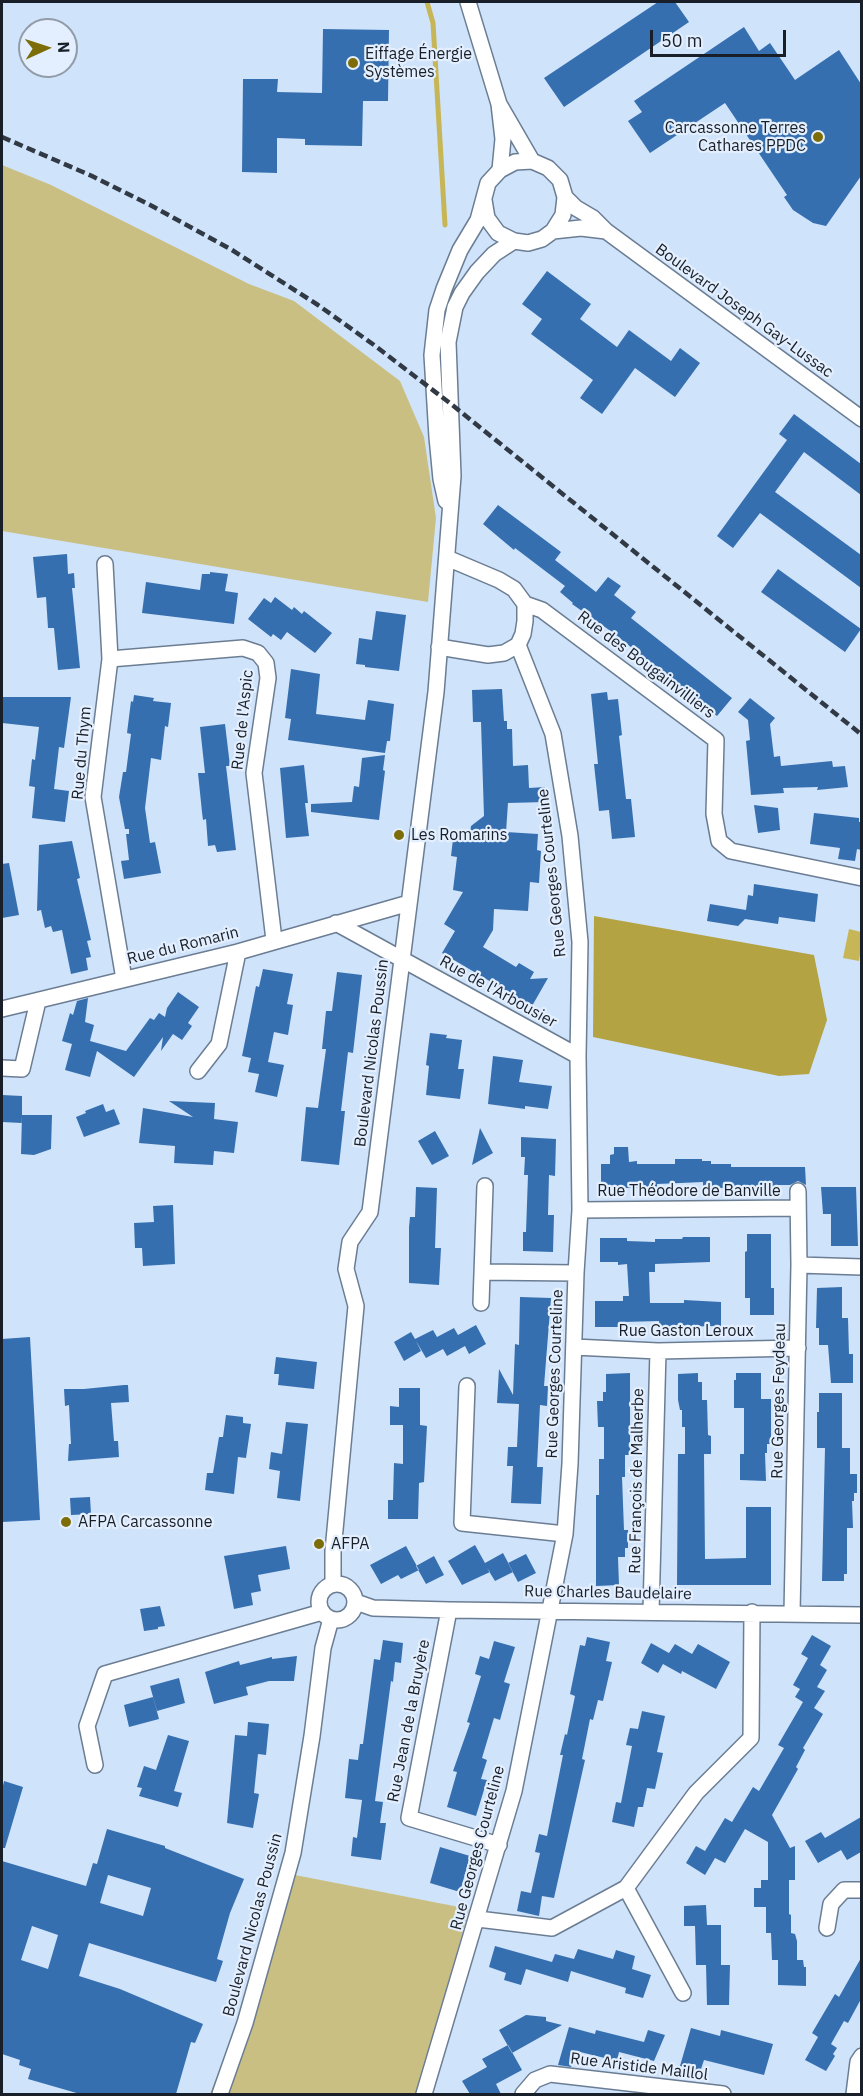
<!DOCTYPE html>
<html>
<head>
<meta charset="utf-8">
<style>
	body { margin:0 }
	#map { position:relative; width:863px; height:2096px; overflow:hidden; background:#cfe3fb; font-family:"IBM Plex Sans",sans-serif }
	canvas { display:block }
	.frame { position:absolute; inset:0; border:3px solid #181f28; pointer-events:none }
	.north { position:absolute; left:18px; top:18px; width:60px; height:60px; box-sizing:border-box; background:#e3effe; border:2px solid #929ca8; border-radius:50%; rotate:87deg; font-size:16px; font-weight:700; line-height:24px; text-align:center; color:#181f28 }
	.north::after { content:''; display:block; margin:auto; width:21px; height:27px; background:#7c6d08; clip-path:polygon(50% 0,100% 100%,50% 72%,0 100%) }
	.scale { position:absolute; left:650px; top:30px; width:136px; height:27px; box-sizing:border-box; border:3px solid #181f28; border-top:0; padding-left:8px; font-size:18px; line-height:21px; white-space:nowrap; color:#181f28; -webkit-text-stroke:4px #e3effe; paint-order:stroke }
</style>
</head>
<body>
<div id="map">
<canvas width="863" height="2096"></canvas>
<div class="frame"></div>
<div class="north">N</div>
<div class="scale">50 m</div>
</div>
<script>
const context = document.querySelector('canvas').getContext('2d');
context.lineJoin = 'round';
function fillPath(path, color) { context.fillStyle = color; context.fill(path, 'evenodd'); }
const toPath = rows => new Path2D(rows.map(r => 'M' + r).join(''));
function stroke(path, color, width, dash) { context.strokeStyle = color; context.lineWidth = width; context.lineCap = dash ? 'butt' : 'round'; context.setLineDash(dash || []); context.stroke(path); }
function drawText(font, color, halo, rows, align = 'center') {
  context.font = font + ' "IBM Plex Sans",sans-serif'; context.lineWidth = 4.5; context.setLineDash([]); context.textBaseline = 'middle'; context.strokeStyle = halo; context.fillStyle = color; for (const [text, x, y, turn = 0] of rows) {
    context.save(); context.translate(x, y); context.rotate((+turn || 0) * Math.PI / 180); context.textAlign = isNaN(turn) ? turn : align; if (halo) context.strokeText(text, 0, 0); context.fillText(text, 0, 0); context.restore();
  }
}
const green = toPath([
	[2,165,51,185,249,284,294,301,400,381,424,437,436,518,428,602,2,531],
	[295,1875,469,1909,418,2094,210,2094]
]);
const forest = toPath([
	[594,916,814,955,827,1020,809,1074,779,1076,593,1037]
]);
const water = toPath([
	[849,929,861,932,861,948,859,961,843,958]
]);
const stream = toPath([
	[427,2,433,23,445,225]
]);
const building = toPath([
	[658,2,675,2,689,22,564,107,544,78],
	[744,27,759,51,770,43,795,80,839,50,861,84,861,176,826,226,813,223,793,210,784,197,787,195,725,103,650,153,628,121,642,112,634,101],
	[323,29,389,30,388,101,363,101,362,146,305,145,305,139,277,138,277,173,242,172,243,79,278,79,277,92,322,93],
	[547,271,591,304,580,319,617,347,629,330,671,361,680,348,700,363,675,397,635,368,602,414,580,398,593,380,531,334,542,319,522,304],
	[794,414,861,464,861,495,804,452,775,492,861,555,861,588,760,513,733,548,717,536,787,440,779,434],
	[498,505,561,552,555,560,596,592,608,577,621,586,614,595,636,612,631,618,732,698,717,716,612,632,572,604,573,603,560,592,565,586,515,548,514,550,483,524],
	[67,554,68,574,74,573,75,588,72,588,80,668,58,670,54,628,48,628,46,597,37,598,33,557],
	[778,569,861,629,845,652,761,592],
	[210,572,228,574,225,591,238,593,234,624,142,613,146,582,200,590,202,574,210,574],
	[275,597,292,610,294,607,302,614,304,611,332,633,315,653,287,632,281,640,273,634,271,637,248,619,264,598,271,603],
	[376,611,406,615,399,671,365,667,365,665,356,664,359,638,372,640],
	[291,669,320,674,316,714,365,720,368,700,394,704,390,741,387,741,385,753,288,740,291,719,285,718],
	[502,689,504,721,507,721,507,729,512,729,513,766,528,765,529,788,545,787,545,802,508,803,506,832,538,834,537,850,541,851,539,883,530,882,528,911,494,909,493,930,483,947,516,967,519,963,534,972,530,979,548,978,532,1006,442,953,455,931,444,924,463,892,453,890,457,857,451,856,454,831,470,833,471,826,484,816,481,722,473,722,472,690],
	[607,692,608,700,618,699,622,735,619,736,626,799,631,799,635,837,612,839,609,810,599,811,594,764,598,764,591,694],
	[134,695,154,698,153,701,171,703,168,727,165,726,161,760,151,758,145,808,150,843,155,842,161,873,124,879,121,861,129,860,126,834,129,834,129,829,125,829,119,797,123,772,126,772,131,734,127,733,131,701,133,702],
	[2,697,71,697,64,748,59,747,54,789,69,791,65,822,32,818,35,787,29,786,32,759,35,760,39,727,2,723],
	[750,698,775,718,770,724,774,757,780,756,781,766,832,761,833,767,845,766,848,787,817,790,818,787,783,788,784,793,751,795,746,741,750,740,748,720,738,712],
	[225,724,230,766,226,766,236,850,217,852,215,845,208,846,206,819,203,820,202,812,198,773,205,773,200,727],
	[385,755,383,770,385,771,379,820,311,812,311,804,352,802,354,786,359,787,362,758],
	[304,765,308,803,305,803,309,836,286,838,280,768],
	[754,805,778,808,780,830,758,833],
	[814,813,859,818,859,822,861,822,861,850,857,849,855,861,838,859,840,848,810,844],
	[72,841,80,878,77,879,91,940,87,941,91,957,86,958,88,970,71,974,62,930,53,932,51,926,45,928,41,910,37,911,39,845],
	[9,863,19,915,2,918,2,864],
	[754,884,818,894,815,922,779,917,778,924,745,919,738,926,707,921,710,904,746,910,748,895,753,896],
	[263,969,293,974,287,1004,293,1005,288,1035,274,1032,268,1062,284,1065,277,1097,255,1092,259,1074,248,1072,251,1058,242,1056,256,986,259,987],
	[337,972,362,975,353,1053,348,1052,341,1111,345,1111,339,1165,301,1161,306,1107,318,1108,326,1049,322,1049,326,1011,332,1011],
	[178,992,199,1007,188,1023,192,1026,182,1040,173,1034,161,1051,163,1037,134,1077,97,1051,90,1077,65,1070,72,1044,62,1041,70,1013,73,1015,77,1001,88,998,85,1022,94,1025,90,1041,126,1051,150,1018,154,1020,159,1013,165,1017,167,1008],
	[430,1033,447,1035,446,1038,462,1040,458,1069,464,1069,460,1099,426,1095,429,1066,426,1065],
	[493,1056,523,1060,519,1082,552,1086,548,1109,525,1106,525,1109,488,1104],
	[2,1095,22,1096,22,1123,2,1122],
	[169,1101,215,1103,214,1119,238,1122,234,1153,214,1151,213,1165,174,1163,175,1146,139,1143,143,1108,193,1117],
	[103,1104,106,1112,114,1109,120,1124,84,1137,76,1117,86,1113,85,1111],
	[22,1115,52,1115,51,1149,34,1155,21,1154],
	[480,1128,493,1153,472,1165],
	[435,1131,449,1156,432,1165,418,1141],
	[521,1137,556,1139,555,1176,549,1175,548,1215,554,1215,553,1252,523,1251,523,1232,526,1232,528,1175,524,1175,525,1157,521,1157],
	[614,1147,628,1147,629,1162,637,1161,637,1164,675,1164,675,1159,702,1159,702,1161,711,1161,711,1164,731,1164,731,1167,805,1167,806,1185,798,1181,790,1185,776,1185,776,1191,749,1191,749,1188,703,1188,703,1182,657,1184,657,1188,601,1188,601,1164,610,1164,610,1155,614,1154],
	[416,1187,437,1188,435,1248,441,1248,439,1285,409,1283,409,1227,410,1217,415,1217],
	[821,1187,856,1187,858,1246,831,1246,831,1214,823,1214],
	[173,1205,175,1264,143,1266,142,1248,135,1248,134,1223,154,1222,153,1206],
	[747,1234,771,1234,771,1288,774,1288,774,1315,750,1315,750,1298,745,1298,745,1252,747,1251],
	[683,1237,710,1237,710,1262,655,1264,655,1272,649,1272,650,1303,684,1303,684,1300,721,1302,721,1326,659,1327,659,1321,623,1322,623,1327,595,1327,595,1301,623,1301,623,1296,629,1296,627,1264,618,1265,618,1262,600,1262,600,1238,627,1238,627,1241,655,1242,655,1239,682,1239],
	[842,1287,842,1318,848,1318,849,1354,853,1354,853,1383,831,1383,828,1345,819,1345,819,1328,816,1328,817,1288],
	[520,1297,551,1298,544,1386,548,1386,547,1406,540,1405,537,1467,543,1467,541,1504,511,1503,513,1466,507,1466,508,1447,517,1447,519,1404,497,1403,499,1369,513,1395,515,1344,519,1345],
	[476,1325,486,1344,469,1354,465,1346,447,1356,443,1349,426,1358,416,1341,421,1351,404,1361,394,1342,411,1332,415,1339,433,1330,441,1344,437,1337,454,1328,458,1335],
	[30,1337,40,1520,2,1522,2,1339],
	[276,1357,317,1362,314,1389,278,1385,279,1374,274,1374],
	[630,1373,630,1455,625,1455,625,1477,622,1477,624,1530,628,1530,628,1548,625,1548,625,1557,618,1557,619,1585,596,1586,596,1495,599,1495,599,1459,604,1459,604,1427,598,1427,597,1401,603,1401,603,1392,606,1392,606,1374],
	[698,1373,698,1382,702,1382,702,1400,707,1400,708,1435,711,1436,711,1454,704,1454,705,1559,746,1558,746,1507,771,1507,771,1585,677,1585,678,1454,685,1454,685,1427,682,1427,682,1410,680,1410,678,1400,678,1374],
	[736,1373,761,1373,761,1399,771,1399,771,1444,767,1444,767,1453,765,1453,766,1481,740,1480,740,1454,744,1454,744,1408,734,1408,734,1380,736,1380],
	[124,1385,128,1385,129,1402,111,1403,114,1441,118,1441,119,1457,68,1461,69,1444,71,1444,69,1405,65,1406,64,1389,84,1389],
	[399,1388,420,1388,420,1425,427,1426,424,1482,419,1483,418,1519,388,1519,388,1500,393,1500,394,1463,403,1464,403,1425,390,1425,390,1406,399,1407],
	[819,1393,842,1393,842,1448,850,1448,850,1474,857,1474,857,1493,854,1493,854,1501,852,1501,853,1528,847,1528,847,1574,844,1574,844,1581,822,1581,825,1448,817,1448,817,1412,819,1412],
	[226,1415,243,1417,243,1423,251,1424,246,1458,238,1457,234,1494,205,1490,207,1473,213,1473,219,1437,223,1437],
	[286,1422,308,1424,300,1501,277,1498,280,1471,269,1469,271,1452,282,1454],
	[90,1497,91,1514,71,1515,70,1498],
	[475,1545,485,1563,503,1553,513,1572,495,1581,487,1568,490,1572,462,1585,448,1561],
	[286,1546,290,1569,258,1575,261,1591,251,1593,253,1605,234,1609,224,1556],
	[406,1546,419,1570,401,1579,398,1575,381,1584,370,1565],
	[526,1554,536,1573,518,1582,508,1563],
	[434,1556,444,1575,426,1584,416,1566],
	[160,1606,165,1626,158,1627,158,1629,144,1631,140,1609],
	[812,1635,831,1646,820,1665,827,1670,817,1687,825,1691,814,1708,823,1714,803,1748,805,1750,796,1767,798,1769,772,1815,790,1848,795,1846,795,1880,789,1880,789,1914,791,1915,791,1933,795,1934,797,1941,797,1960,803,1960,804,1967,806,1967,806,1986,778,1985,778,1960,772,1960,771,1933,766,1933,766,1907,754,1907,754,1888,761,1888,761,1880,768,1880,768,1842,745,1829,725,1863,715,1858,705,1875,686,1863,696,1846,705,1851,725,1818,732,1822,753,1787,759,1791,784,1748,778,1745,803,1702,795,1697,800,1689,793,1685,808,1658,801,1654],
	[587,1637,610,1642,606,1661,612,1662,603,1701,598,1700,593,1720,590,1719,582,1759,585,1760,554,1898,542,1896,539,1916,517,1911,521,1891,531,1893,540,1853,535,1852,539,1834,547,1836,563,1755,560,1755,565,1734,567,1735,575,1696,570,1694,580,1645,585,1646],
	[383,1640,403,1643,401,1663,395,1662,393,1682,391,1681,375,1801,383,1802,380,1823,386,1823,381,1860,351,1856,353,1837,357,1838,362,1800,345,1798,349,1759,358,1760,360,1744,363,1744,374,1659,380,1660],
	[494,1641,515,1647,504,1682,510,1684,500,1720,494,1718,482,1758,487,1760,481,1779,487,1780,476,1816,447,1807,457,1772,453,1771,470,1723,467,1722,481,1676,475,1674,480,1656,489,1659],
	[651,1643,669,1653,675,1644,692,1654,698,1644,730,1662,716,1689,682,1671,681,1674,663,1664,658,1673,641,1663],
	[297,1656,294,1681,269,1681,246,1687,248,1695,214,1704,205,1672,239,1661,240,1665,272,1657,272,1659],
	[179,1678,185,1703,157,1711,150,1686],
	[153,1697,159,1719,129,1727,124,1705],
	[642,1711,665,1716,657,1752,663,1753,655,1789,647,1788,643,1807,638,1807,634,1827,612,1822,616,1802,621,1803,632,1746,626,1745,630,1728,638,1729],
	[248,1722,269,1724,266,1755,258,1754,254,1793,259,1794,253,1828,227,1823,235,1735,247,1736],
	[168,1735,189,1741,174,1791,182,1793,178,1807,139,1796,142,1788,137,1787,144,1766,156,1770],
	[4,1781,23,1787,5,1848,2,1848,2,1790],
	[861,1817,861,1852,847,1860,841,1850,818,1863,805,1841,821,1832,825,1838],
	[107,1829,165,1846,165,1848,244,1879,230,1913,217,1959,223,1961,216,1982,89,1943,79,1976,120,1989,203,2024,195,2043,191,2042,176,2094,80,2094,28,2079,31,2069,19,2065,20,2060,2,2054,2,1861,86,1886,93,1863,97,1864],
	[108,1875,151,1888,143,1916,100,1903],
	[32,1926,58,1935,48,1969,21,1960],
	[440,1847,470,1856,460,1892,430,1883],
	[706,1905,707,1925,721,1925,721,1965,730,1965,729,2005,707,2005,706,1965,696,1965,695,1926,684,1926,684,1906],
	[495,1946,552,1962,555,1954,574,1959,578,1949,613,1959,616,1950,635,1956,632,1969,651,1975,643,1998,625,1993,626,1988,571,1971,568,1982,526,1969,521,1985,504,1980,506,1973,489,1967],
	[861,1958,861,1999,848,2023,844,2021,831,2044,837,2048,833,2054,835,2056,826,2071,805,2060,818,2037,812,2033,835,1994,839,1997],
	[526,2015,546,2017,546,2021,562,2025,512,2053,499,2030],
	[569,2027,595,2034,596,2030,644,2042,648,2030,665,2035,654,2061,619,2052,617,2061,576,2051,571,2067,558,2065],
	[691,2028,720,2036,721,2030,773,2044,764,2075,704,2060,700,2072,680,2066],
	[508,2045,522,2070,496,2084,501,2094,470,2094,462,2081,487,2067,482,2059]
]);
const minor = toPath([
	[468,2,499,104],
	[500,170,503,139,499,104,532,161],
	[565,197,576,208,593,218,606,231,862,419],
	[553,231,581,228,606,231],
	[446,501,441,479,437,437,432,355,437,310,444,289,460,250,478,220,488,183,500,170,515,162,532,161,548,168,560,180,565,197,563,215,553,231,542,239,528,243,514,241,498,233,487,218,484,200],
	[105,564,110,659,93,797,124,979],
	[525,604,542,610,716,740,714,814,719,841,731,851,862,878],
	[439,647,488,655,504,653,518,645,523,634,525,621,525,604,514,589,499,580,447,558],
	[110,659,243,648,258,653,266,663,268,678,254,773,274,940],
	[336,923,578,1056],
	[2,1009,238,952,409,903],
	[2,1068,22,1069,38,1001],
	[198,1071,219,1044,238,952],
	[580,1210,798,1208],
	[799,1265,862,1267],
	[483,1272,576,1273],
	[481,1303,485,1186],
	[574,1347,658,1351,798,1348],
	[467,1386,462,1523,565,1534],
	'319 1602a18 18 0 1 1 36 0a18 18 0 1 1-36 0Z',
	[333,1584,333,1551,356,1306,346,1269,350,1242,370,1212,436,692,453,476,448,342,455,307,462,293,477,272,494,254,514,241],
	[356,1602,373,1608,449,1610,862,1615],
	[449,1610,409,1818,499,1845],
	[651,1611,658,1351],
	[792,1613,799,1265,798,1191],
	[95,1765,87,1726,105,1674,322,1612],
	[626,1888,683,1993],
	[478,1919,552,1928,626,1888,696,1793,751,1738,752,1612],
	[827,1928,831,1904,844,1890,862,1890],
	[220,2094,245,2023,293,1853,312,1736,323,1648,331,1619],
	[424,2094,514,1791,565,1534,570,1464,576,1273,580,1210,578,1056,580,942,570,836,553,734,518,645],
	[523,2094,535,2080,550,2074,723,2094],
	[854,2094,858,2062,862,2056]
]);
const rail = toPath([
	[2,137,92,176,152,206,232,250,318,305,374,345,451,404,862,735]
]);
const markers = [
	[353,63,6,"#7c6d08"],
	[818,137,6,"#7c6d08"],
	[399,835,6,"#7c6d08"],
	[66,1522,6,"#7c6d08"],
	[319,1544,6,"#7c6d08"]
];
const poiNames = [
	["Eiffage Énergie",365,54],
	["Systèmes",365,72],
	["Carcassonne Terres",806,128,"right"],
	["Cathares PPDC",806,146,"right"],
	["Les Romarins",411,835],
	["AFPA Carcassonne",78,1522],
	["AFPA",331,1544]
];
const streetNames = [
	["Boulevard Joseph Gay-Lussac",744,311,36],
	["Rue des Bougainvilliers",646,665,37],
	["Rue de l'Aspic",243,720,-84],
	["Rue du Thym",82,753,-85],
	["Rue Georges Courteline",552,873,-96],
	["Rue du Romarin",183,946,-14],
	["Rue de l'Arbousier",498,992,29],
	["Boulevard Nicolas Poussin",372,1053,-83],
	["Rue Théodore de Banville",689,1191],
	["Rue Gaston Leroux",686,1331],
	["Rue Georges Courteline",555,1374,-88],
	["Rue Georges Feydeau",779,1401,-89],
	["Rue François de Malherbe",637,1481,-89],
	["Rue Charles Baudelaire",608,1593,1],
	["Rue Jean de la Bruyère",409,1721,-79],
	["Rue Georges Courteline",478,1848,-75],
	["Boulevard Nicolas Poussin",253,1925,-75],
	["Rue Aristide Maillol",639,2067,7]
];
fillPath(green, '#cabf83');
fillPath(forest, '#b4a343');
fillPath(water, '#c7b657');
stroke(stream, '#c7b657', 5);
fillPath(building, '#366faf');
stroke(minor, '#6b7d93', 18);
stroke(minor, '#fff', 15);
stroke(rail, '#303944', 4.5, [9, 4.5]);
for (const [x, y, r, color] of markers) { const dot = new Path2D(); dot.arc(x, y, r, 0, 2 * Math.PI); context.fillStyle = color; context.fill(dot); stroke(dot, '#e3effe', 2); }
drawText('16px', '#181f28', '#e3effe', poiNames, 'left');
drawText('16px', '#181f28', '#e3effe', streetNames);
</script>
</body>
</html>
